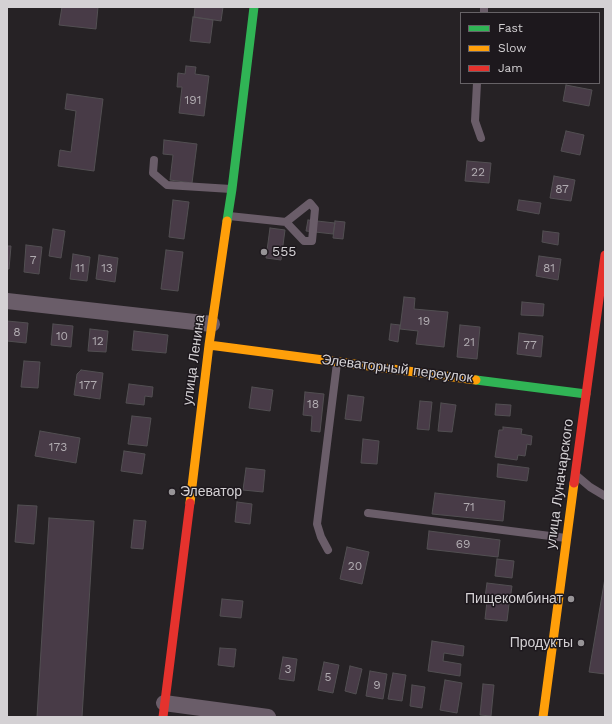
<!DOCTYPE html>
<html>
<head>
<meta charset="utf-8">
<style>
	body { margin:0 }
	#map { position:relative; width:612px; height:724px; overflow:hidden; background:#262225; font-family:"Work Sans",sans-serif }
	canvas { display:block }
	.frame { position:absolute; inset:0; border:8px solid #d4d1d4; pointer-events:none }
	.legend { position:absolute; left:460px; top:12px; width:140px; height:72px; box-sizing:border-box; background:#1d181d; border:1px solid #666266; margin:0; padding:5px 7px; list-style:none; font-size:12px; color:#d4d1d4 }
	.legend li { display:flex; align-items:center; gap:8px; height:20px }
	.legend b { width:20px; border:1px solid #666266 }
</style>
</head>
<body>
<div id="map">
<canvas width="612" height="724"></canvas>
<div class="frame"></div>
<ul class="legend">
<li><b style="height:5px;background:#30b455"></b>Fast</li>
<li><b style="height:5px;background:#ff9f0a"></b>Slow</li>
<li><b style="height:5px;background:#e5322d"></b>Jam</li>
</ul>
</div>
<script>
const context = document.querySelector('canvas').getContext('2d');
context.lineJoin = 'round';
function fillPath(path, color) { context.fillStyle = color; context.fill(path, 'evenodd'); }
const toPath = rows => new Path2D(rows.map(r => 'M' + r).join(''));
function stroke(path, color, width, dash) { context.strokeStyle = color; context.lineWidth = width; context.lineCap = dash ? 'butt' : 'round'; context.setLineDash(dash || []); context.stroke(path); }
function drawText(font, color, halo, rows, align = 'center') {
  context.font = font + ' "Work Sans",sans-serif'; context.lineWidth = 3; context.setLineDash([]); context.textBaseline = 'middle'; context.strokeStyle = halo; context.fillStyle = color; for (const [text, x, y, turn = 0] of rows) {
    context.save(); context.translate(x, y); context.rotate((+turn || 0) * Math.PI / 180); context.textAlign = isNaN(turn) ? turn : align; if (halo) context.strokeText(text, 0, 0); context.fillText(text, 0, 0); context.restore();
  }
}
const building = toPath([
	[62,7,98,7,96,29,59,25,62,7],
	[195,7,223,7,221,21,194,17,195,7],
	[193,17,213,20,210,43,190,41,193,17],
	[186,66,196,67,195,74,209,76,204,116,179,113,182,87,177,87,178,73,185,74,186,66],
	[566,85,592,90,589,106,563,101,566,85],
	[67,94,103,99,94,171,58,166,60,150,71,152,76,111,65,109,67,94],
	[566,131,584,135,580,155,561,151,566,131],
	[164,140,197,144,192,183,170,180,173,155,163,154,164,140],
	[467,161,491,163,489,183,465,181,467,161],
	[554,176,575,180,571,201,550,198,554,176],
	[173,200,189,202,184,239,169,237,173,200],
	[519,200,541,203,539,214,517,210,519,200],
	[308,220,335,223,333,234,306,231,308,220],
	[335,221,345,222,343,239,333,238,335,221],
	[270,228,285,230,281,260,266,258,270,228],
	[53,229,65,231,61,258,49,256,53,229],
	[543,231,559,233,558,245,542,242,543,231],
	[26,245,42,247,39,274,24,272,26,245],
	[7,246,11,246,9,269,7,269,7,246],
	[166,250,183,252,178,291,161,289,166,250],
	[73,254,90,257,87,281,70,279,73,254],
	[99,255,118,258,115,282,96,279,99,255],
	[539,256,561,259,558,280,536,276,539,256],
	[404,297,415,298,414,309,448,312,444,347,416,344,418,331,400,329,404,297],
	[522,302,544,304,543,316,521,315,522,302],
	[7,321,28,323,26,343,7,341,7,321],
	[53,324,73,326,71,347,51,345,53,324],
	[391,324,400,325,398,342,389,340,391,324],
	[460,325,480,327,477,359,457,357,460,325],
	[90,329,108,331,106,352,88,351,90,329],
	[134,331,168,335,166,353,132,350,134,331],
	[519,333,543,336,541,357,517,354,519,333],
	[24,361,40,362,38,388,21,387,24,361],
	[81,370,103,373,100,399,74,395,77,374,81,370],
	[129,384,153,387,152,397,145,396,144,405,126,403,129,384],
	[252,387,273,390,270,411,249,408,252,387],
	[305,392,324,394,320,432,311,431,312,416,303,415,305,392],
	[348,395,364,397,361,421,345,419,348,395],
	[420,401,432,402,429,430,417,429,420,401],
	[441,403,456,405,452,432,438,431,441,403],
	[496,404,511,405,510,416,495,415,496,404],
	[132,416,151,418,147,446,128,444,132,416],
	[503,427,522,429,521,434,532,436,531,445,527,444,525,456,518,455,517,460,495,457,499,430,503,430,503,427],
	[40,431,80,438,76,463,35,456,40,431],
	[363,439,379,441,377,464,361,463,363,439],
	[124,451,145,454,142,474,121,471,124,451],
	[498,464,529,468,527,481,497,477,498,464],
	[246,468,265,470,263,492,243,490,246,468],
	[435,493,505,501,503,521,432,514,435,493],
	[237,502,252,504,250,524,235,522,237,502],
	[18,505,37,506,34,544,15,542,18,505],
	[49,518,94,521,82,717,37,717,49,518],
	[134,520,146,521,143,549,131,548,134,520],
	[429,531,500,540,498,557,427,549,429,531],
	[347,547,369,552,362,584,340,579,347,547],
	[497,559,514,561,512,578,495,576,497,559],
	[605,578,605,674,589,672,605,578],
	[487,583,512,586,510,600,485,597,487,583],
	[222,599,243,601,241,618,220,616,222,599],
	[487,601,509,604,507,621,485,619,487,601],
	[432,641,464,646,463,656,444,653,443,661,461,664,460,676,428,671,432,641],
	[220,648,236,649,234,667,218,665,220,648],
	[283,657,297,659,294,681,279,679,283,657],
	[324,662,339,665,333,693,318,690,324,662],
	[350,666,362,669,356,694,345,691,350,666],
	[370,671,387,674,383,699,366,696,370,671],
	[393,673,406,675,402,701,388,699,393,673],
	[445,680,462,683,457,713,440,710,445,680],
	[483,684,494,685,491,716,480,715,483,684],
	[412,685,425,687,422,708,410,706,412,685]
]);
const lane = toPath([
	[484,13,484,7],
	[477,83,475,121,481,138],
	[154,160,153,173,167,185,231,189],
	[229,216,286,222,304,241,312,241,315,209,310,203,286,222],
	[577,476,590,487,605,496],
	[368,513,566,538],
	[328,550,321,537,317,524,337,363]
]);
const street = toPath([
	[7,301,212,324],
	[164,703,268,717]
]);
const fast = toPath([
	[227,221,232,189,254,7],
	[476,380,586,394]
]);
const slow = toPath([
	[209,345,476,380],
	[190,503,209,345,227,221],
	[543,717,574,483]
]);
const jam = toPath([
	[574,483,605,255],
	[163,717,190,503]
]);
const markers = [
	[264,252,4,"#979497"],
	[172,492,4,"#979497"],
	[571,599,4,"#979497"],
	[581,643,4,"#979497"]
];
const numberNames = [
	["191",193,100],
	["22",478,172],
	["87",562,189],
	["7",33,260],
	["11",80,268],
	["13",107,268],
	["81",549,268],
	["19",424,321],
	["8",17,332],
	["10",62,336],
	["12",98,341],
	["21",469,342],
	["77",530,345],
	["177",88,385],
	["18",313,404],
	["173",58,447],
	["71",469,507],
	["69",463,544],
	["20",355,566],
	["3",288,669],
	["5",328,677],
	["9",377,685]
];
const poiNames = [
	["555",272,252],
	["Элеватор",180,492],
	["Пищекомбинат",563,599,"right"],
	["Продукты",573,643,"right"]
];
const streetNames = [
	["улица Ленина",194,360,-82],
	["Элеваторный переулок",397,369,7],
	["улица Луначарского",560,484,-82]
];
fillPath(building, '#483b47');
stroke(building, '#524f52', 1);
stroke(lane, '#6a5d69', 8);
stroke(street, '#6a5d69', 16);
stroke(fast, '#30b455', 9);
stroke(slow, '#ff9f0a', 9);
stroke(jam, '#e5322d', 9);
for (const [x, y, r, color] of markers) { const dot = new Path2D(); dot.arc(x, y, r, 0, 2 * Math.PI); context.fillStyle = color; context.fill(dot); stroke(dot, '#1d181d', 1.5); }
drawText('12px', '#b1acb1', null, numberNames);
drawText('14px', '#d4d1d4', '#1d181d', poiNames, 'left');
drawText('14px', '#d4d1d4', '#1d181d', streetNames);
</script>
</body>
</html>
